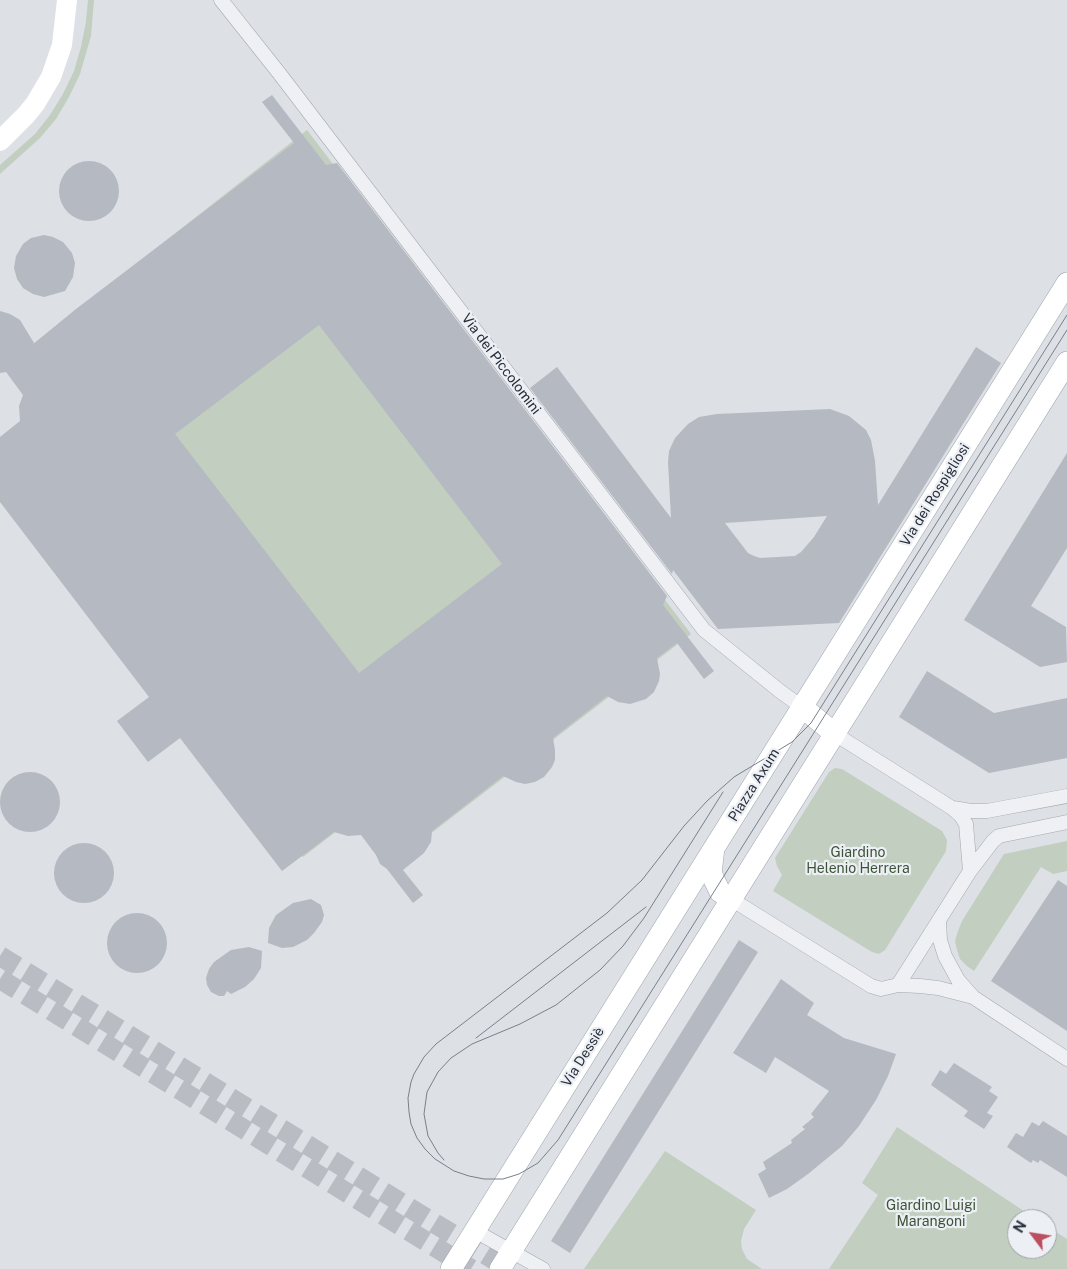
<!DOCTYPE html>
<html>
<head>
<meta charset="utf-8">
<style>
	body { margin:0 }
	#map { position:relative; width:1067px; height:1269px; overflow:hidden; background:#dde0e5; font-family:"Public Sans",sans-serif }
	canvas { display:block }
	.north { position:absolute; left:1007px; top:1209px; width:50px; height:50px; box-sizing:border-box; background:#eceff3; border:1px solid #9ea2a9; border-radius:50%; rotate:301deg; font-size:14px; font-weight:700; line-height:20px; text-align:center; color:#282e39 }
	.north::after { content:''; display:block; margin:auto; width:18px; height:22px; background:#bd4e5f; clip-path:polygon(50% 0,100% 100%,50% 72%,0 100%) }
</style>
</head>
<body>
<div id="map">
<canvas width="1067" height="1269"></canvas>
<div class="north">N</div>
</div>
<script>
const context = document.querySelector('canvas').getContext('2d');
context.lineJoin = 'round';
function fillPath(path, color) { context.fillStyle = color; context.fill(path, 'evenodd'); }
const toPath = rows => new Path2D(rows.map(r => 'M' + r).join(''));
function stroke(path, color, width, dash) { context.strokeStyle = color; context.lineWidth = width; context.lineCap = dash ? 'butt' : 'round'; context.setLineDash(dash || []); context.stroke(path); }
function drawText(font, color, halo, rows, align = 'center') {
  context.font = font + ' "Public Sans",sans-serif'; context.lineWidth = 4.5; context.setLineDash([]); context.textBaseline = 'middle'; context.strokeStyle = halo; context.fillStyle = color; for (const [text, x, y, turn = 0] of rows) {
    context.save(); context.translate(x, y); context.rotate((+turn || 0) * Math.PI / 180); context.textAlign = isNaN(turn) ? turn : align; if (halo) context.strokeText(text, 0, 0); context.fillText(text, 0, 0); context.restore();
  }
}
const green = toPath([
	[88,0,94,0,91,36,80,74,69,97,56,119,40,138,0,174,0,165,35,134,50,115,63,94,74,71,81,47,86,22],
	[307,130,691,634,408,851,372,804,303,857,0,464,60,395,26,350],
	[835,768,842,769,942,831,947,840,946,851,885,950,879,954,872,952,773,891,782,875,777,866,775,858,829,772],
	[1067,841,1067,871,1053,874,1041,867,974,971,967,966,960,959,957,950,955,941,958,931,962,921,1004,854],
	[897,1127,1036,1219,1017,1219,1017,1249,1047,1249,1047,1226,1067,1239,1067,1269,829,1269,878,1195,862,1183],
	[665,1151,756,1210,744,1229,741,1241,742,1249,747,1259,762,1269,584,1269]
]);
const building = toPath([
	[272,95,326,165,337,163,667,596,663,605,714,671,704,679,677,643,657,658,660,674,659,681,654,692,646,699,630,704,618,702,607,696,553,738,555,750,555,760,552,767,544,777,535,782,525,784,516,782,503,776,432,831,431,842,424,853,403,870,423,895,413,903,387,869,380,864,376,855,361,835,348,836,334,832,282,871,180,738,148,762,117,721,149,697,0,502,0,437,20,421,19,406,23,395,6,372,0,373,0,311,10,314,20,320,34,343,32,345,76,309,294,143,262,102],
	[319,325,502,564,359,673,175,434],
	'59 191a30 30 0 1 1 60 0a30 30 0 1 1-60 0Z',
	[44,235,53,237,63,242,72,253,75,263,73,277,65,291,44,297,33,294,23,288,17,279,14,268,16,256,23,244,31,238],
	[976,347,1001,363,839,623,718,629,673,570,672,574,530,388,557,367,671,518,668,462,669,451,675,438,688,424,699,417,717,414,830,409,849,416,866,430,871,440,875,461,878,505],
	[827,516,814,537,801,552,795,556,760,558,754,556,748,553,725,523],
	[1067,453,1067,548,1031,606,1066,627,1067,662,1040,667,964,620],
	[927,671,994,713,1067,698,1067,758,989,773,899,717],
	'0 802a30 30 0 1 1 60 0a30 30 0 1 1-60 0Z',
	'54 873a30 30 0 1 1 60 0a30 30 0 1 1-60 0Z',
	[1058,880,1067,886,1067,1031,991,981],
	[311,899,321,905,324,915,322,922,314,933,307,940,293,947,282,948,268,943,269,928,276,915,293,903],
	'107 943a30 30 0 1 1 60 0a30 30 0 1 1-60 0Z',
	[739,940,758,952,570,1253,551,1241],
	[249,947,262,951,261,968,254,979,245,987,231,994,227,991,224,996,219,996,211,992,207,985,206,978,209,969,214,962,231,950],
	[781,979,814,1003,807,1015,844,1038,896,1054,888,1076,876,1100,859,1126,842,1146,808,1174,787,1189,769,1198,758,1174,766,1169,763,1162,792,1143,791,1140,805,1129,802,1127,814,1117,811,1114,829,1091,775,1057,766,1073,733,1053],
	[954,1063,992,1087,989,1091,998,1097,987,1113,993,1116,984,1129,964,1116,968,1111,931,1085,940,1070,946,1074],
	[1043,1121,1067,1136,1067,1177,1040,1160,1038,1163,1033,1160,1031,1163,1007,1147,1016,1133,1023,1137,1032,1122,1039,1126]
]);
const secondaryTunnel = toPath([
	[0,956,509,1269],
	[0,979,471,1269]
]);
const street = toPath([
	[221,0,279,73,704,630,781,692,802,707],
	[835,734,952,808,961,816,966,824,970,871],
	[953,808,971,811,987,811,1067,796],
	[731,899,871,986,881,989,898,985,920,986,938,988,973,997],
	[939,921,940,940,945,956,958,980,973,997,1067,1059],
	[898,985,970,871,993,841,999,836,1067,822],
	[475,1231,543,1269]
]);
const secondary = toPath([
	[0,141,26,115,35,104,51,77,62,45,67,0]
]);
const primary = toPath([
	[802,707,835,734],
	[714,848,711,873,720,892,731,899],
	[451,1269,1067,283],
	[500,1269,1067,362]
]);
const tram = toPath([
	[1067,315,811,723,792,742,734,777,707,801,684,826,642,880,607,913,436,1044,424,1057,414,1074,411,1082,408,1098,409,1112,411,1124,417,1138,425,1149,435,1159,454,1171,469,1176,484,1179,503,1179,519,1174,538,1163,558,1140,1067,330],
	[476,1038,646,907],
	[444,1160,438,1153,428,1136,424,1114,427,1092,438,1072,451,1058,472,1044,520,1024,556,1005,600,970,623,946,644,918,723,792]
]);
const streetNames = [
	["Via dei Piccolomini",501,364,53],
	["Via dei Rospigliosi",935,495,-58],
	["Piazza Axum",754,785,-58],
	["Via Dessiè",583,1057,-58]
];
const parkNames = [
	["Giardino",858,853],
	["Helenio Herrera",858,869],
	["Giardino Luigi",931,1206],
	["Marangoni",931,1222]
];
fillPath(green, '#c2cebf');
fillPath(building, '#b5b9c1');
stroke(secondaryTunnel, '#b9bcc3', 20, [20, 10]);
stroke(street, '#a3a7ae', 15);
stroke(primary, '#9da4af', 22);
stroke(street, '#eff0f4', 14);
stroke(secondary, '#fff', 20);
stroke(primary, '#fff', 21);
stroke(tram, '#78808c', 1);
drawText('14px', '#282e39', '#eceff3', streetNames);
drawText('14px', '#3c5337', '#eceff3', parkNames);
</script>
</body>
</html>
